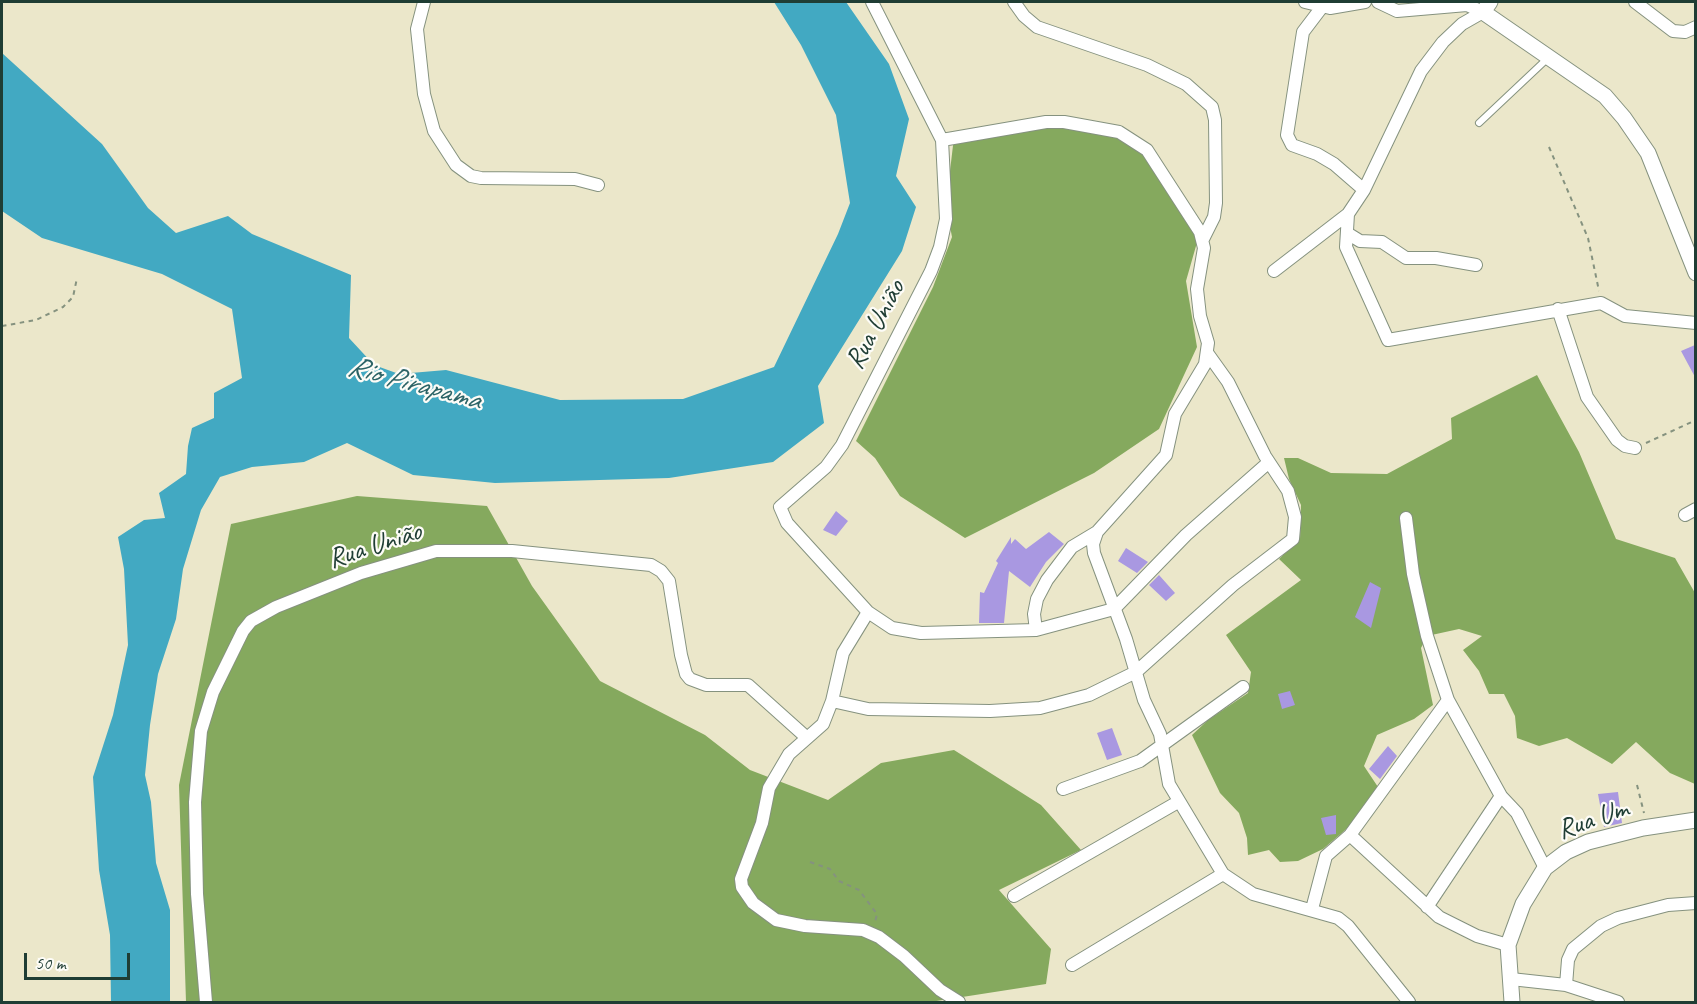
<!DOCTYPE html>
<html>
<head>
<meta charset="utf-8">
<style>
	body { margin:0 }
	#map { position:relative; width:1697px; height:1004px; overflow:hidden; background:#ebe7ca; font-family:Caveat,sans-serif }
	canvas { display:block }
	.frame { position:absolute; inset:0; border:3px solid #1f3d34; pointer-events:none }
	.scale { position:absolute; left:24px; top:953px; width:106px; height:27px; box-sizing:border-box; border:3px solid #1f3d34; border-top:0; padding-left:8px; font-size:18px; line-height:21px; white-space:nowrap; color:#1f3d34; -webkit-text-stroke:4px #fdfcf7; paint-order:stroke }
</style>
</head>
<body>
<div id="map">
<canvas width="1697" height="1004"></canvas>
<div class="frame"></div>
<div class="scale">50 m</div>
</div>
<script>
const context = document.querySelector('canvas').getContext('2d');
context.lineJoin = 'round';
function fillPath(path, color) { context.fillStyle = color; context.fill(path, 'evenodd'); }
const toPath = rows => new Path2D(rows.map(r => 'M' + r).join(''));
function stroke(path, color, width, dash) { context.strokeStyle = color; context.lineWidth = width; context.lineCap = dash ? 'butt' : 'round'; context.setLineDash(dash || []); context.stroke(path); }
function drawText(font, color, halo, rows, align = 'center') {
  context.font = font + ' Caveat,sans-serif'; context.lineWidth = 4.5; context.setLineDash([]); context.textBaseline = 'middle'; context.strokeStyle = halo; context.fillStyle = color; for (const [text, x, y, turn = 0] of rows) {
    context.save(); context.translate(x, y); context.rotate((+turn || 0) * Math.PI / 180); context.textAlign = isNaN(turn) ? turn : align; if (halo) context.strokeText(text, 0, 0); context.fillText(text, 0, 0); context.restore();
  }
}
const forest = toPath([
	[1072,123,1130,136,1200,232,1186,281,1197,347,1159,429,1094,473,965,538,900,496,875,458,856,441,933,287,952,237,946,205,954,137],
	[1537,375,1579,452,1616,539,1675,558,1695,593,1695,784,1670,773,1636,742,1612,764,1567,738,1539,746,1517,738,1515,716,1504,694,1489,694,1479,671,1463,650,1482,636,1459,629,1427,636,1421,648,1433,705,1414,719,1377,735,1364,766,1378,787,1351,825,1323,849,1298,861,1280,862,1269,850,1248,855,1247,838,1239,813,1220,793,1192,735,1208,720,1248,693,1251,672,1226,635,1301,580,1279,559,1300,539,1301,505,1289,479,1284,458,1298,458,1331,473,1387,474,1452,439,1451,418],
	[357,496,487,506,532,586,600,681,705,735,750,770,828,800,881,763,954,750,1041,805,1081,850,999,890,1051,949,1046,984,930,1002,186,1002,179,785,231,524]
]);
const water = toPath([
	[774,2,846,2,889,64,909,119,896,176,916,207,902,251,818,386,824,423,773,462,669,478,495,483,413,475,347,443,304,462,252,467,220,477,201,510,183,569,176,619,158,674,150,725,145,775,151,802,156,863,170,910,170,1002,111,1002,110,935,99,870,93,777,113,715,128,645,124,569,118,537,144,520,165,518,159,493,186,474,188,446,192,428,214,418,214,393,242,378,232,309,162,274,42,238,2,211,2,53,102,144,148,208,176,233,228,216,252,234,351,275,349,338,374,365,399,374,446,370,560,400,683,399,774,367,838,234,850,203,836,115,801,45]
]);
const building = toPath([
	[1695,345,1695,377,1681,351],
	[836,511,848,521,836,536,823,530],
	[1049,532,1064,544,1046,562,1030,587,1009,571,1004,623,979,623,980,592,984,593,998,563,996,561,1011,537,1011,544,1015,539,1026,549],
	[1126,548,1148,562,1137,573,1118,561],
	[1159,575,1175,593,1166,601,1149,585],
	[1370,582,1381,588,1371,628,1355,617],
	[1290,691,1295,705,1282,709,1278,694],
	[1112,728,1122,755,1107,760,1097,733],
	[1388,746,1397,756,1380,779,1369,769],
	[1618,792,1622,823,1604,827,1598,794],
	[1336,815,1336,834,1326,835,1321,818]
]);
const path = toPath([
	[1549,147,1588,238,1599,291],
	[2,326,36,320,63,307,73,297,77,278],
	[1646,443,1696,420],
	[1637,785,1644,813],
	[810,862,830,869,839,881,859,890,877,914,875,922]
]);
const service = toPath([
	[1479,123,1548,58]
]);
const minor = toPath([
	[424,2,417,29,424,94,434,131,456,165,471,176,481,178,575,179,598,185],
	[872,2,942,140,946,219,940,247,931,271,842,445,826,467,780,507,787,523,868,612,892,628,921,633,1036,630,1114,609,1186,535,1269,462],
	[1014,2,1024,16,1037,27,1147,65,1186,84,1212,107,1215,120,1216,203,1214,217,1203,239],
	[1305,2,1330,8,1365,2],
	[1378,2,1397,11,1467,5,1483,12],
	[1635,2,1673,31,1685,32,1696,27],
	[1322,7,1303,32,1287,135,1292,145,1317,154,1334,164,1364,190],
	[942,140,1046,122,1064,122,1119,132,1147,150,1200,232,1204,248,1197,289,1200,316,1208,343,1205,364,1175,414,1166,455,1097,532,1093,544,1094,553,1126,639,1144,700,1160,734,1169,784,1223,874,1253,894,1338,918,1348,926,1409,1002],
	[1348,214,1346,247,1388,340,1601,303,1625,316,1696,323],
	[1347,233,1360,241,1382,242,1406,258,1436,258,1476,265],
	[1274,271,1348,214,1364,190,1421,71,1443,42,1462,24,1483,12],
	[1558,309,1587,397,1617,440,1625,446,1635,448],
	[1685,515,1696,509],
	[1406,518,1413,574,1427,636,1448,700,1501,796,1517,813,1545,868],
	[868,612,843,653,832,701,823,724,789,754,769,788,762,823,741,879,742,887,753,903,776,920,805,926,863,930,879,937,904,956,940,990,959,1002],
	[1036,630,1034,614,1037,599,1047,580,1072,547,1097,532],
	[832,701,868,709,990,711,1040,708,1089,695,1136,672,1233,585,1293,539,1295,517,1288,491,1265,456,1228,382,1208,354],
	[1063,789,1140,761,1243,687],
	[1350,835,1439,917,1477,936,1508,945],
	[1014,896,1178,802],
	[1427,907,1501,796],
	[1312,909,1326,856,1350,835,1448,700],
	[1072,965,1223,874],
	[1511,979,1566,985,1618,1002],
	[1566,985,1568,960,1573,949,1601,926,1618,918,1668,905,1696,903],
	[206,1002,197,894,195,802,201,731,213,692,243,631,251,621,276,607,361,573,436,551,512,551,651,565,661,571,669,581,681,655,686,674,690,679,706,685,748,685,806,737]
]);
const tertiary = toPath([
	[1490,2,1483,12,1605,96,1624,118,1648,153,1696,273],
	[1512,1002,1508,945,1523,904,1545,868,1566,852,1588,842,1643,828,1696,820]
]);
const streetNames = [
	["Rua União",876,325,-62],
	["Rua União",375,546,-18],
	["Rua Um",1593,820,-19]
];
const waterNames = [
	["Rio Pirapama",414,384,15]
];
fillPath(forest, '#85a95e');
fillPath(water, '#42a9c2');
fillPath(building, '#a998e1');
stroke(service, '#85927f', 8);
stroke(minor, '#85927f', 14);
stroke(tertiary, '#85927f', 17);
stroke(path, '#85927f', 2, [4.5, 4.5]);
stroke(service, '#fff', 6);
stroke(minor, '#fff', 12);
stroke(tertiary, '#fff', 15);
drawText('28px', '#1f3d34', '#fdfcf7', streetNames);
drawText('italic 30px', '#2b6366', '#fdfcf7', waterNames);
</script>
</body>
</html>
